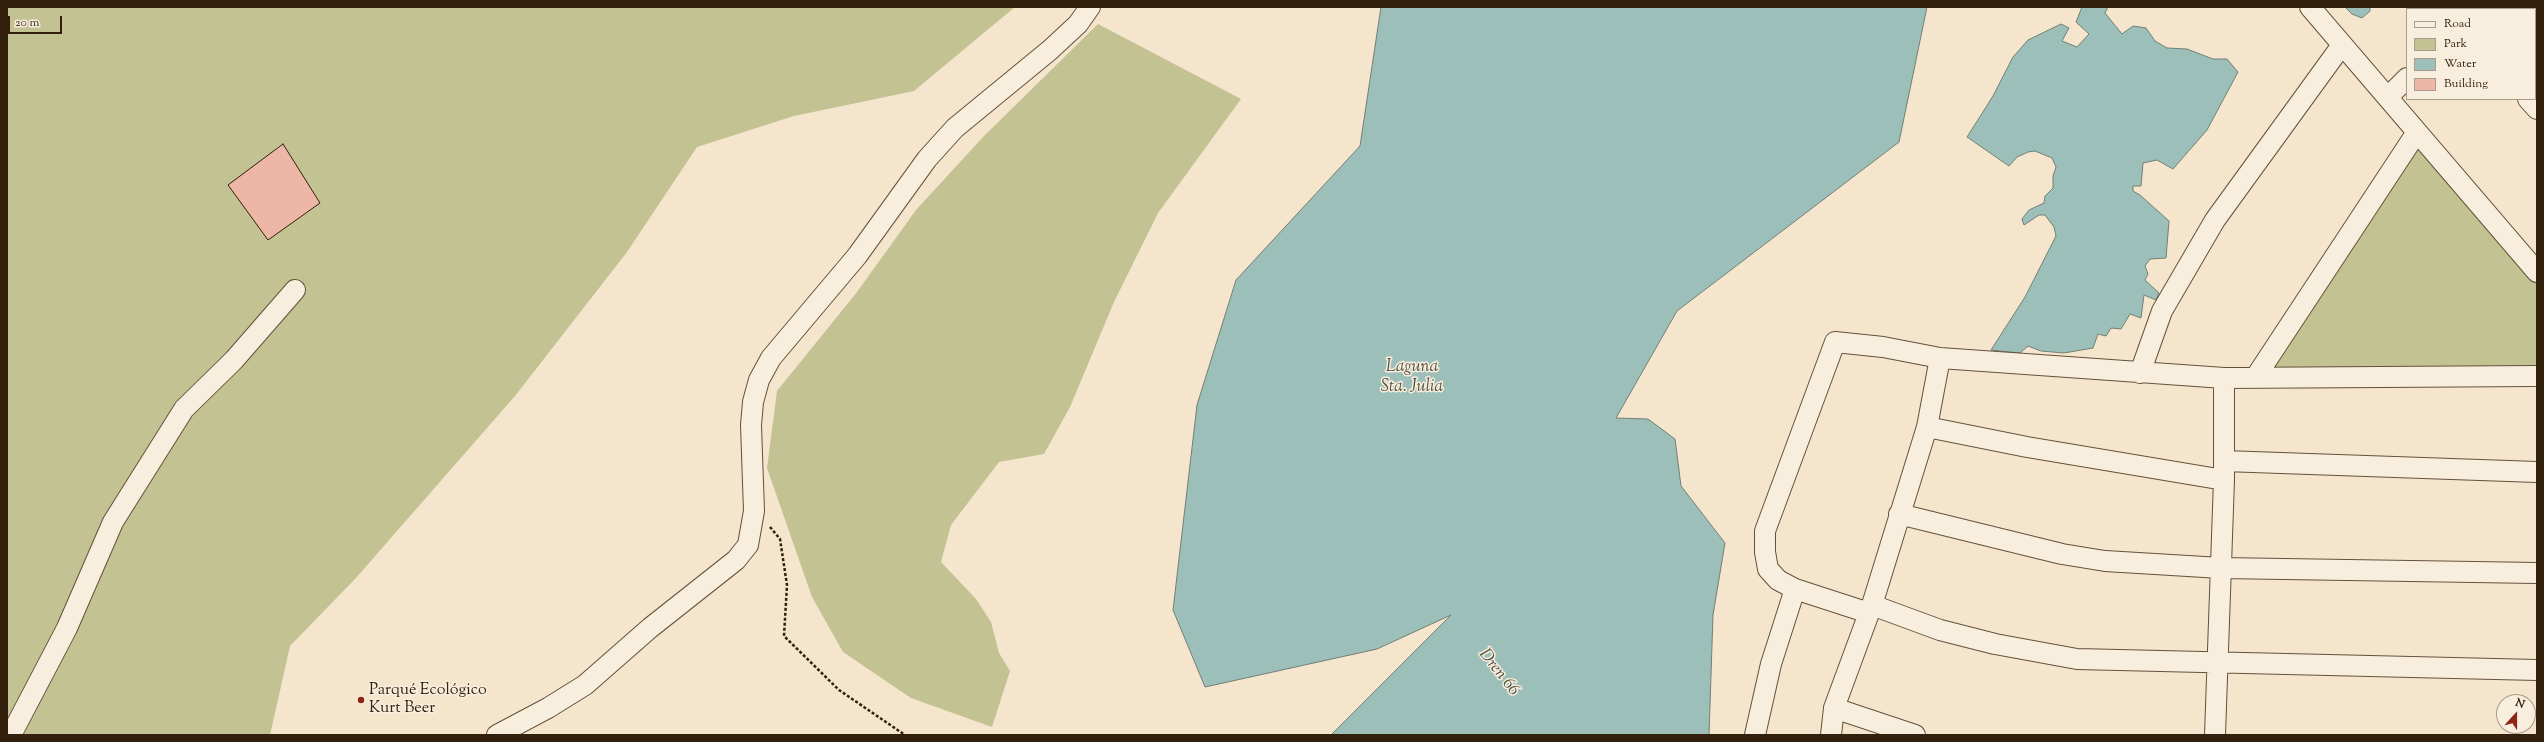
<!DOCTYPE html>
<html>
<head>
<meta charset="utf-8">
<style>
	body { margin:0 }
	#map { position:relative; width:2544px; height:742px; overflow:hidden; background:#f5e5cc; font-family:"Sorts Mill Goudy",serif }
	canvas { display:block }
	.frame { position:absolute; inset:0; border:8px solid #33200c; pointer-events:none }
	.legend { position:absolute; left:2406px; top:8px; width:130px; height:92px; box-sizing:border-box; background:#f8eede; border:1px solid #a99c8a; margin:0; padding:5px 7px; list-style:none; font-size:12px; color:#33200c }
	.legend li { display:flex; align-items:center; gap:8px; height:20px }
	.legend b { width:20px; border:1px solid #a99c8a }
	.north { position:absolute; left:2496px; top:694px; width:40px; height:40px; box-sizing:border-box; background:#f8eede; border:1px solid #a99c8a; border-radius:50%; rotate:21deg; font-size:11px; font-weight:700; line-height:16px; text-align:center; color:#33200c }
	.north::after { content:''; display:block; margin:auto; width:14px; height:18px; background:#8f2418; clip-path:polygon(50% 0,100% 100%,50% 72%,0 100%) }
	.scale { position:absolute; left:8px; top:16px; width:54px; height:18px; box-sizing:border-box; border:2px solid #33200c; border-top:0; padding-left:5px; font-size:12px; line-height:14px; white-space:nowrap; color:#33200c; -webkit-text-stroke:3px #f8eede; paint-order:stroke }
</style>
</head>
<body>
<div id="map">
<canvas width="2544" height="742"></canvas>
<div class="frame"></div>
<ul class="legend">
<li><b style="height:5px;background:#f8eede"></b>Road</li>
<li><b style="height:11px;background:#c2c293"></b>Park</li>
<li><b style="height:11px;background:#9cbfb9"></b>Water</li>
<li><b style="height:11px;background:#edb6a6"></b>Building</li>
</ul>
<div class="north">N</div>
<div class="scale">20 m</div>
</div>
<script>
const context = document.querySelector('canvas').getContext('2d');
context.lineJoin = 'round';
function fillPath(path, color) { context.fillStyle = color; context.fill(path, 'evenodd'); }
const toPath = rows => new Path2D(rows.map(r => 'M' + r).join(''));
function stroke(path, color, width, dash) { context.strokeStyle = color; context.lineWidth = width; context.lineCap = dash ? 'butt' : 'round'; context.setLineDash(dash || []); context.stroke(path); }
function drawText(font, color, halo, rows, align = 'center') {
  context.font = font + ' "Sorts Mill Goudy",serif'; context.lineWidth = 3; context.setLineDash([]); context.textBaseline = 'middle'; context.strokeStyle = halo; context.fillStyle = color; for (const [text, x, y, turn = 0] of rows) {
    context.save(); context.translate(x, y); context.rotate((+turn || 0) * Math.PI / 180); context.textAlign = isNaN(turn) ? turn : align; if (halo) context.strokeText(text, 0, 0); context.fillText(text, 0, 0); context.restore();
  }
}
const green = toPath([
	[7,7,1015,7,914,91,794,116,697,147,627,252,515,396,355,579,290,646,270,735,7,735],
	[1098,24,1241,99,1158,213,1114,302,1070,407,1044,454,999,462,951,525,941,562,976,599,991,622,999,653,1010,671,992,727,911,698,843,652,812,597,767,468,777,391,857,292,916,210,984,136],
	[2418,142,2537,282,2537,369,2267,372]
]);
const water = toPath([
	[1381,7,1927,7,1899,142,1677,311,1616,418,1648,419,1675,439,1681,486,1725,543,1713,615,1709,735,1331,735,1451,615,1377,649,1205,687,1173,610,1197,405,1236,280,1360,146,1381,7],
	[2082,7,2108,7,2105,13,2122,34,2133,26,2146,28,2155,41,2167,48,2187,49,2213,59,2227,59,2238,72,2207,130,2173,169,2157,160,2143,163,2141,186,2133,186,2133,191,2140,195,2169,221,2166,258,2150,259,2145,266,2148,274,2145,280,2159,293,2156,300,2144,295,2141,318,2130,314,2121,329,2111,328,2106,336,2098,334,2093,348,2064,353,2041,351,2028,346,2020,353,1991,350,2025,297,2056,236,2054,227,2045,215,2039,215,2024,225,2022,219,2029,210,2044,203,2045,196,2053,188,2053,176,2056,167,2052,158,2035,151,2028,152,2017,157,2009,166,1967,137,1993,96,2013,57,2028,40,2061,24,2069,28,2062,41,2077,47,2089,34,2076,22,2082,7],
	[2345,7,2370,7,2370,11,2362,18,2352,14,2345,7]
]);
const building = toPath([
	[283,144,320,203,268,240,228,185,283,144]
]);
const path = toPath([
	[770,527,780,539,787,585,784,636,839,690,905,735]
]);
const minor = toPath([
	[2310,7,2537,272],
	[2480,9,2482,7],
	[2388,97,2407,78],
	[2528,99,2537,109],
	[2140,373,2162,311,2215,220,2342,45],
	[2255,378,2417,132],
	[1927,427,2027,447,2224,480],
	[2224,461,2537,472],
	[1899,514,2062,554,2105,561,2221,568,2537,573],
	[1872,605,1940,630,1995,644,2077,659,2537,670],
	[1869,613,1795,589,1778,580,1768,569,1765,552,1765,531,1835,342,1883,347,1940,358,2224,378,2537,376],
	[1834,708,1915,735],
	[11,735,67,628,113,522,184,409,234,360,295,290],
	[497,735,548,708,585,685,650,628,736,560,748,545,754,511,751,425,753,402,759,380,771,358,857,256,927,159,955,128,1050,50,1078,24,1090,7],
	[1755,735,1771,664,1795,589],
	[1831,735,1834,708,1872,605,1927,427,1940,358],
	[2215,735,2224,480,2224,378]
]);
const markers = [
	[361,700,4,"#8f2418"]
];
const poiNames = [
	["Parqué Ecológico",369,691],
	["Kurt Beer",369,709]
];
const waterNames = [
	["Laguna",1412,368],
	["Sta. Julia",1412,388],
	["Dren 66",1498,673,52]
];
fillPath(green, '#c2c293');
fillPath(water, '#9cbfb9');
stroke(water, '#727f74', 1);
fillPath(building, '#edb6a6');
stroke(building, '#33200c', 1);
stroke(minor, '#64513c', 22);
stroke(path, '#33200c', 2.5, [3, 2]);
stroke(minor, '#f8eede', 20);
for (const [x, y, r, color] of markers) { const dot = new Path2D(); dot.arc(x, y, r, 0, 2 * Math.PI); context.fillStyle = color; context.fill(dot); stroke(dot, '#f8eede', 1.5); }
drawText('16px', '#33200c', '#f8eede', poiNames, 'left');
drawText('italic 17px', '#525040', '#f8eede', waterNames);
</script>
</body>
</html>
